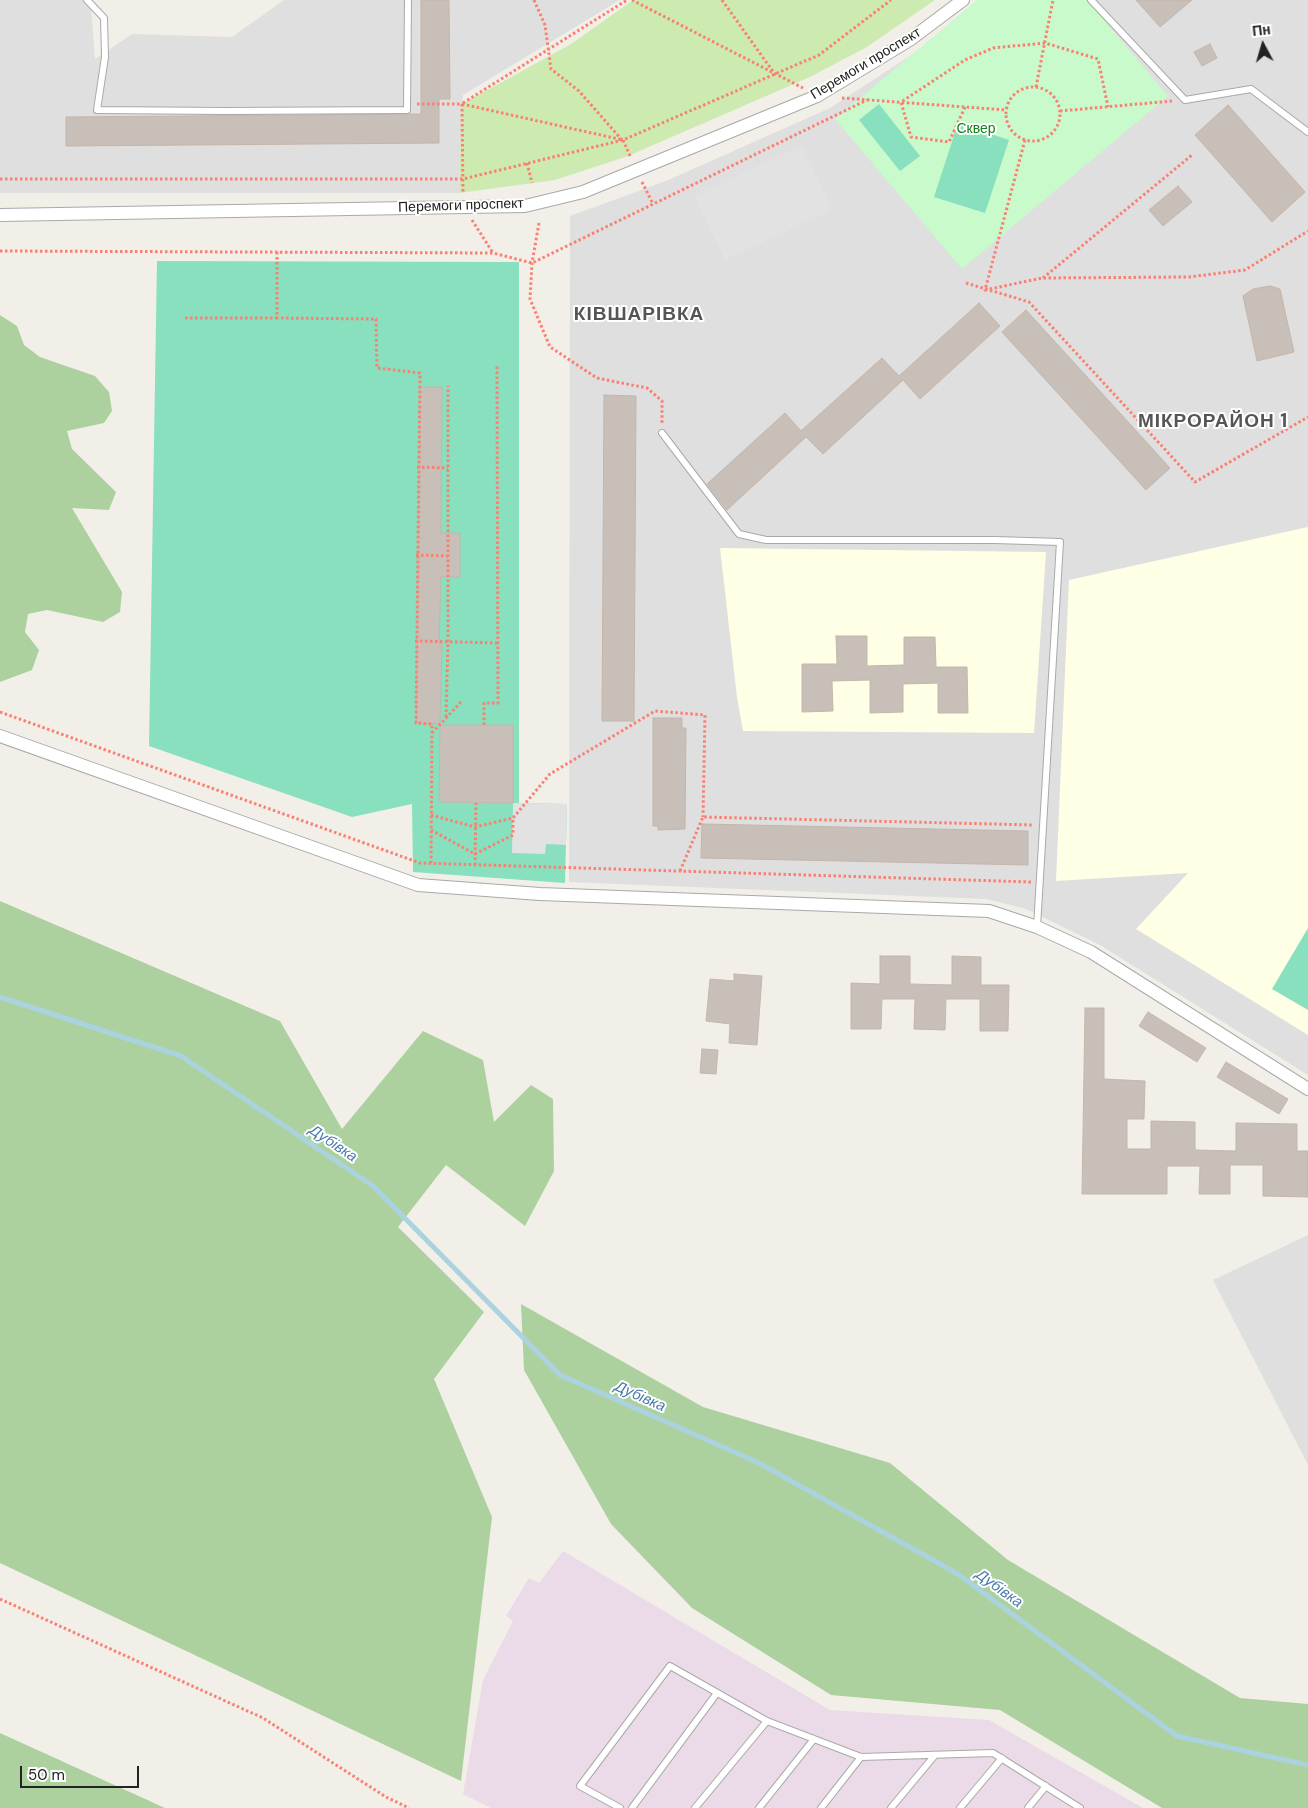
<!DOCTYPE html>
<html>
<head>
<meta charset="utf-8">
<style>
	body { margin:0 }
	#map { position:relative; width:1308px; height:1808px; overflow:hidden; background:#f2efe9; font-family:"DM Sans",sans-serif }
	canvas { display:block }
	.north { position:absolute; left:1238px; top:20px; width:50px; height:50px; -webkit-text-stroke:4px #fff; paint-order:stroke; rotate:354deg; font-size:14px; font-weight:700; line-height:20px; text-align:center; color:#222 }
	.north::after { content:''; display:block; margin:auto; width:18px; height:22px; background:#222; clip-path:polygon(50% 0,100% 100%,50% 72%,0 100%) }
	.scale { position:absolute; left:20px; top:1766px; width:119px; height:22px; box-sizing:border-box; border:2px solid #222; border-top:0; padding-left:6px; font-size:15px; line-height:18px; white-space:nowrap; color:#222; -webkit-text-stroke:4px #fff; paint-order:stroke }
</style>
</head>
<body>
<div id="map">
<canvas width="1308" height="1808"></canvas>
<div class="north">Пн</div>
<div class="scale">50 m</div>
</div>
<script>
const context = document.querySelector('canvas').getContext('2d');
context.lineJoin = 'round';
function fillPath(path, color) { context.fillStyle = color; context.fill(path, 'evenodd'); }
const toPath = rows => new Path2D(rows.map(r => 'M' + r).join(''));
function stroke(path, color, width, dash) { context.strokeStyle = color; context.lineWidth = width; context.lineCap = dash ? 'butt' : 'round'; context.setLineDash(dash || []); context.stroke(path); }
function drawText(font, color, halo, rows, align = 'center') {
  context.font = font + ' "DM Sans",sans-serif'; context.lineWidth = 4; context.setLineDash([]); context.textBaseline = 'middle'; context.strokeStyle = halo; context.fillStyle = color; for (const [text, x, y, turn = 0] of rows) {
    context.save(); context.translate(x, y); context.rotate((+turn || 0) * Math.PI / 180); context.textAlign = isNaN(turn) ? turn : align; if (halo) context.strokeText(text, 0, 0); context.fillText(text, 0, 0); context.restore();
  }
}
const residential = toPath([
	[0,0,84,0,91,7,95,59,132,34,232,37,284,0,620,0,463,95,459,193,0,193],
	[989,0,1308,0,1308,1075,1100,945,1026,909,986,899,569,882,570,216,666,181,830,108,939,37],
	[1308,1235,1308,1465,1213,1280]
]);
const industrial = toPath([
	[563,1551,830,1710,989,1720,1143,1808,491,1808,463,1794,483,1680,513,1621,506,1616,529,1578,539,1583]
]);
const education = toPath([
	[1308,527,1308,1035,1136,929,1188,873,1056,881,1069,580],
	[720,548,1046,552,1034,733,743,731,737,697]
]);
const grass = toPath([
	[633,0,935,0,867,47,810,77,628,156,555,180,459,193,462,104,571,44]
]);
const forest = toPath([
	[0,315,17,326,24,345,40,357,95,376,109,392,112,411,104,423,67,431,72,449,116,492,109,510,72,508,122,592,120,612,103,622,47,610,28,614,25,632,39,650,32,670,0,682],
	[0,901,280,1021,342,1129,423,1031,483,1060,494,1122,531,1085,553,1099,554,1171,525,1226,446,1165,398,1227,484,1312,434,1379,492,1517,461,1781,0,1563],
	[521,1304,703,1407,890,1463,1008,1560,1240,1698,1308,1704,1308,1808,1162,1808,1000,1710,831,1695,692,1608,611,1524,524,1370],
	[0,1733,165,1808,0,1808]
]);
const park = toPath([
	[977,0,1087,0,1168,96,962,269,835,119]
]);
const pitch = toPath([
	[879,104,920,156,900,171,859,120],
	[958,123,1009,140,985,213,934,197],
	[157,261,519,262,519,803,567,804,565,883,413,872,412,804,352,817,149,746],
	[1308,928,1308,1010,1272,989]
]);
const parking = toPath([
	[802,145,832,210,725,260,694,196],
	[513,803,567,804,566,845,546,844,545,854,512,853]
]);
const stream = toPath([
	[0,997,181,1056,373,1186,560,1375,757,1462,958,1574,1177,1736,1308,1765]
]);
const building = toPath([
	[421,0,449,0,450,99,439,99,439,143,66,146,66,117,421,114,421,0],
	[1136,0,1192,0,1160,27,1136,0],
	[1210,44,1217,58,1202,66,1194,52,1210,44],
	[1228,105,1305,192,1272,222,1195,135,1228,105],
	[1178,186,1192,202,1163,226,1149,210,1178,186],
	[1270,286,1280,289,1294,352,1257,361,1243,296,1253,289,1270,286],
	[979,303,1000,326,920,399,903,380,823,454,806,437,727,510,707,484,785,413,801,431,882,358,899,376,979,303],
	[1026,310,1170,468,1146,490,1002,332,1026,310],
	[420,387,442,387,441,533,460,533,460,577,441,577,439,644,442,644,440,724,416,723,420,387],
	[604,395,636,396,634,721,602,721,604,395],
	[836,636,867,636,867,666,904,665,904,637,935,637,936,667,967,667,968,713,938,713,938,683,903,684,903,712,870,713,870,680,832,681,833,711,802,712,802,664,837,664,836,636],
	[653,718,682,718,682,728,686,728,685,829,658,830,658,826,653,826,653,718],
	[440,725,513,725,513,803,439,802,440,725],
	[702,824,1028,831,1028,865,701,858,702,824],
	[880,956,910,956,910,984,952,985,952,956,981,957,981,985,1009,985,1008,1031,980,1031,980,999,946,999,945,1030,914,1029,915,999,882,999,881,1029,851,1029,851,983,880,984,880,956],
	[734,974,762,976,757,1045,729,1043,730,1024,706,1021,710,979,734,981,734,974],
	[1085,1008,1104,1008,1104,1079,1145,1081,1144,1119,1127,1119,1127,1149,1151,1149,1151,1121,1195,1122,1195,1150,1236,1151,1236,1123,1297,1124,1297,1151,1308,1151,1308,1197,1263,1196,1263,1165,1230,1165,1230,1194,1199,1194,1200,1166,1167,1166,1167,1194,1082,1194,1085,1008],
	[1148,1012,1206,1048,1197,1062,1139,1026,1148,1012],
	[702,1049,718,1050,716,1074,700,1073,702,1049],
	[1226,1062,1288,1099,1279,1114,1217,1077,1226,1062]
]);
const path = toPath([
	[534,0,545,25,551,69,579,91,622,140],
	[632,0,803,88],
	[722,0,774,73],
	'1006 114a27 27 0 1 1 54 0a27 27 0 1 1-54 0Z',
	[1036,87,1053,0],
	[842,98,1006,110],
	[463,103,627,0],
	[417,104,462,104,463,194],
	[462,104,623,140,631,158],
	[965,107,949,142,911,137,901,102,965,60,993,48,1045,43,1098,59,1108,107],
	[1060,111,1172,101],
	[1025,140,985,290,1042,278,1189,277,1245,270,1308,231],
	[527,163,532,183],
	[0,179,463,179,623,140,819,55,891,0],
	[642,182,653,204],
	[472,220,493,253],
	[539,223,532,263,530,299,550,347,597,378,647,388,662,401,662,425],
	[0,251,493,253,532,263,867,100],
	[277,252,277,318,376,319,377,368,420,373,416,723,432,724,431,863],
	[1043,278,1192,155],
	[966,283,1029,302,1195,482,1308,417],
	[185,318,277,318],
	[417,467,448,468],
	[416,555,448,556],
	[415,641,499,643],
	[0,712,420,863,1031,882],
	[446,717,448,642,448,386],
	[484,725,484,703,498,703,497,366],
	[432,733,461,702],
	[431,815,475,827,513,818,550,774,655,711,705,715,703,817],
	[431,830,475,854,513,835,513,818],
	[475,865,476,803],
	[680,871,703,817,1034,825],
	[0,1599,263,1718,386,1797,409,1808]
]);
const lane = toPath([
	[87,0,104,18,105,57,97,110,225,111,407,110,408,0],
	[1091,0,1185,100,1251,89,1308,132],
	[662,433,739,534,766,540,995,540,1060,542,1037,927],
	[620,1808,580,1786,670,1666,767,1721,861,1757,993,1753,1080,1808],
	[632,1808,717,1693],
	[695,1808,767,1721],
	[759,1808,814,1739],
	[821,1808,861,1757],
	[891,1808,935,1755],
	[960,1808,1002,1758],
	[1028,1808,1046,1786]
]);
const street = toPath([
	[0,215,525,206,583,192,817,96,911,39,963,0],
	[0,736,418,885,540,894,989,911,1037,927,1091,952,1308,1089]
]);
const streetNames = [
	["Перемоги проспект",866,64,-31],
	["Перемоги проспект",461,206,-2]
];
const parkNames = [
	["Сквер",976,129]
];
const waterNames = [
	["Дубівка",333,1144,34],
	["Дубівка",640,1397,24],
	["Дубівка",999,1589,36]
];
const districtNames = [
	["КІВШАРІВКА",639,315],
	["МІКРОРАЙОН 1",1213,422]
];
fillPath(residential, '#e0dfdf');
fillPath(industrial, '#ebdbe8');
fillPath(education, '#ffffe5');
fillPath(grass, '#cdebb0');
fillPath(forest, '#add19e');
fillPath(park, '#c8facc');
fillPath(pitch, '#88e0be');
fillPath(parking, '#e2e2e2');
stroke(stream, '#aad3df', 5);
fillPath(building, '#c7bfb8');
stroke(building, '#c4b6ab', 1);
stroke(lane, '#a9a9a9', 8);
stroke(street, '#a9a9a9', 14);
stroke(path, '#fa8072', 3, [2.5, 2.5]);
stroke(lane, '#fff', 6);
stroke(street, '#fff', 12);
drawText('14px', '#222', '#fff', streetNames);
drawText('14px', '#0c8416', '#fff', parkNames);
drawText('italic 15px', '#4a7aab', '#fff', waterNames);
context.letterSpacing = '1px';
drawText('bold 19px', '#555', '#fff', districtNames);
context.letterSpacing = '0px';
</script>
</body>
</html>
